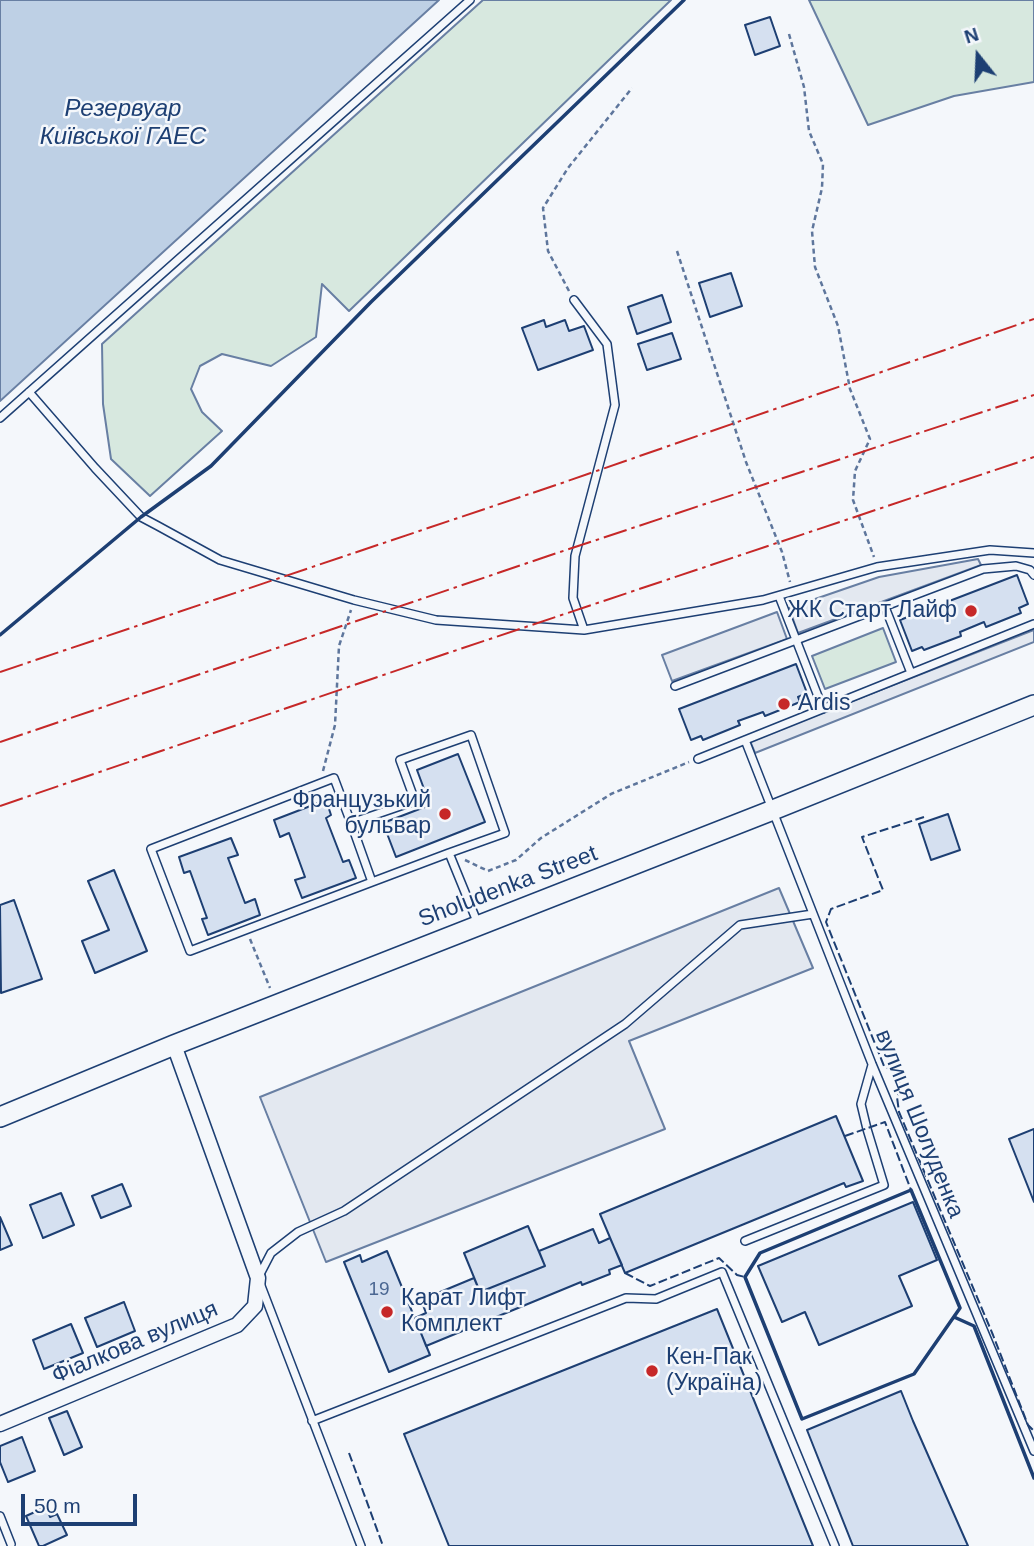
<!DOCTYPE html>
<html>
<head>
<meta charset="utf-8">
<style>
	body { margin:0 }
	#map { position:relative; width:1034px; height:1546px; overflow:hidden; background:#f4f7fb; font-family:Arial,sans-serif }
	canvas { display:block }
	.north { position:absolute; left:943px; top:21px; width:70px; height:70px; -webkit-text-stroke:5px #f4f7fb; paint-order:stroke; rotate:342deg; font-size:19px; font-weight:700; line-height:28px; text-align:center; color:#1d3f73 }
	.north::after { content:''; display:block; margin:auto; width:24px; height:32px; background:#1d3f73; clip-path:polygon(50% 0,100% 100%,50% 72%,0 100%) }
	.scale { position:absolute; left:21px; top:1494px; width:116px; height:32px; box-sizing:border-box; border:4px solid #1d3f73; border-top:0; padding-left:9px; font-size:21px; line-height:24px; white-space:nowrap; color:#1d3f73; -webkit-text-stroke:5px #f4f7fb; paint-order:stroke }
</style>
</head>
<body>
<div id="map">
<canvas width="1034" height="1546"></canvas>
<div class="north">N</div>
<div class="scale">50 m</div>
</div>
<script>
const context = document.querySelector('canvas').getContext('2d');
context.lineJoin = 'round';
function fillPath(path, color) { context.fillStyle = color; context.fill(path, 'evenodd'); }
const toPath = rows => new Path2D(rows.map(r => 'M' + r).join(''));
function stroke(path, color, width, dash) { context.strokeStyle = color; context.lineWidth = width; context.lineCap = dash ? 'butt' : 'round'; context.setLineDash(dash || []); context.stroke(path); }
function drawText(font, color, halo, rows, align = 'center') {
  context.font = font + ' Arial,sans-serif'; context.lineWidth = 5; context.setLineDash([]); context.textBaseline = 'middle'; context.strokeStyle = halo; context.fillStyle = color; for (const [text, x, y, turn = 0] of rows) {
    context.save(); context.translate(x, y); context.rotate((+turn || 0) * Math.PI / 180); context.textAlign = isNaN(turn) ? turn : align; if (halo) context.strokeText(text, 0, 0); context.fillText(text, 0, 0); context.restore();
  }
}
const green = toPath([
	[483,0,671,0,349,311,322,284,316,337,271,366,222,354,200,366,191,389,202,412,222,431,150,496,111,459,103,404,102,344,483,0],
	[809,0,1034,0,1034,82,954,96,868,125,809,0],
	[883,628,896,662,825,689,812,656,883,628]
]);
const parking = toPath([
	[978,559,981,565,798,633,789,608,879,577,978,559],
	[777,612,787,639,672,681,662,655,777,612],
	[1034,630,1034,642,755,753,750,741,1034,630],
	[779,888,813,968,629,1041,665,1129,326,1262,260,1097,779,888]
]);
const water = toPath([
	[0,0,439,0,0,401,0,0]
]);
const building = toPath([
	[770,17,780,46,755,55,745,25,770,17],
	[731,273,742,306,710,317,699,283,731,273],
	[662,295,671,322,637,334,628,307,662,295],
	[544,320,546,327,565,320,569,331,584,326,593,350,538,370,522,328,544,320],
	[672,333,681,359,647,370,638,344,672,333],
	[1017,575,1028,604,1019,608,1021,613,986,627,984,622,960,632,961,636,924,650,922,647,912,651,900,620,1017,575],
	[796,664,807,693,798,697,800,702,765,716,763,712,738,721,740,725,703,740,701,736,691,740,679,709,796,664],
	[458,754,485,822,396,857,383,823,430,805,417,770,458,754],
	[326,800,331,815,326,818,343,862,349,860,356,878,302,898,295,880,305,877,289,833,280,837,274,820,326,800],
	[948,814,960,850,931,860,919,824,948,814],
	[231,838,238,855,228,858,245,903,255,899,260,915,208,935,202,919,207,918,190,871,184,873,179,857,231,838],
	[114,870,147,951,95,973,82,941,109,930,88,881,114,870],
	[14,900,42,979,1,993,0,905,14,900],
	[836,1116,863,1181,846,1187,844,1183,625,1273,600,1214,836,1116],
	[1034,1129,1034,1202,1009,1139,1034,1129],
	[122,1184,131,1206,101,1218,92,1196,122,1184],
	[61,1193,74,1225,43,1238,30,1205,61,1193],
	[913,1202,937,1260,899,1276,912,1306,819,1345,805,1312,782,1322,758,1266,913,1202],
	[0,1217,12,1245,0,1250,0,1217],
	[528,1226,545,1266,480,1292,464,1253,528,1226],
	[593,1229,599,1243,610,1238,622,1265,609,1270,610,1274,582,1285,581,1282,426,1346,415,1318,426,1313,421,1300,474,1278,480,1292,545,1266,539,1251,593,1229],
	[387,1251,430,1355,389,1372,344,1262,360,1255,362,1262,387,1251],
	[124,1302,135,1331,97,1347,85,1318,124,1302],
	[717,1309,813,1546,449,1546,404,1434,717,1309],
	[71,1324,83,1353,44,1369,33,1340,71,1324],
	[901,1391,913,1421,968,1546,853,1546,807,1430,901,1391],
	[67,1411,82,1447,64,1455,49,1418,67,1411],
	[22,1437,35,1471,8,1482,0,1462,0,1446,22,1437],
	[46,1507,50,1517,57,1514,67,1535,43,1546,39,1546,26,1516,46,1507]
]);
const path = toPath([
	[789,34,804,87,809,131,823,164,822,188,812,231,815,267,838,326,850,389,870,439,855,471,853,500,874,557],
	[677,251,746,462,782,552,790,582],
	[569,291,548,251,543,208,568,168,632,88],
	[323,771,335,725,339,646,351,610],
	[465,860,488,871,516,860,541,838,611,794,689,762],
	[250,939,270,988]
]);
const service = toPath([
	[574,300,607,344,615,405,575,556,573,598,584,630],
	[29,392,95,468,141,517,158,526,220,560,354,600,436,620,584,630,763,600,877,567,990,550,1034,553],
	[0,418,470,0],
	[779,596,823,709],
	[885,607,911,673],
	[675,686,983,569,1016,566,1030,570,1034,575],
	[745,740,872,1064,1034,1451],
	[698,759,1034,624],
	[351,823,334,778,151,849,190,951,372,882],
	[449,853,372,882,351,823,415,801,400,760,471,735,505,833,449,853,478,924],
	[745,1241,884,1185,867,1129,861,1104,872,1065],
	[312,1421,626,1298,656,1299,722,1272,835,1546],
	[0,1516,11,1544],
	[361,1546,258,1278,271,1253,298,1232,344,1211,625,1024,740,925,813,914]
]);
const minor = toPath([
	[0,1424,237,1325,255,1306,258,1278,174,1045]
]);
const secondary = toPath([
	[0,1117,174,1045,773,810,1034,705]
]);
const fence = toPath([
	[924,817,862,837,883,890,831,909,826,922,884,1066,894,1071,901,1087,897,1097,899,1112,993,1335,1028,1425,1034,1431],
	[845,1136,885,1122,911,1190],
	[625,1273,650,1286,719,1258,737,1275,745,1277],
	[349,1453,383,1546]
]);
const wall = toPath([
	[0,635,141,517,211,466,371,302,684,0],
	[911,1190,960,1308,914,1374,802,1419,745,1277,760,1253,911,1190],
	[954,1317,974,1326,1034,1478]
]);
const power = toPath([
	[0,672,562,483,1034,319],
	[0,742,548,556,1034,395],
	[0,806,442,655,1034,457]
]);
const markers = [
	[971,611,7,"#c62828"],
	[784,704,7,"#c62828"],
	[445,814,7,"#c62828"],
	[387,1312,7,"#c62828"],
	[652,1371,7,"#c62828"]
];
const numberNames = [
	["19",379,1290]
];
const poiNames = [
	["ЖК Старт Лайф",957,611,"right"],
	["Ardis",798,704],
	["Французький",431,801,"right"],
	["бульвар",431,827,"right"],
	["Карат Лифт",401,1299],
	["Комплект",401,1325],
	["Кен-Пак",666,1358],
	["(Україна)",666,1384]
];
const streetNames = [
	["Sholudenka Street",508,887,-21],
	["вулиця Шолуденка",919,1124,68],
	["Фіалкова вулиця",135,1343,-23]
];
const waterNames = [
	["Резервуар",123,109],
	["Київської ГАЕС",123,137]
];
fillPath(green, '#d7e8df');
stroke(green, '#687fa3', 2);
fillPath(parking, '#e3e8f0');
stroke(parking, '#687fa3', 2);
fillPath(water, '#bed0e5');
stroke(water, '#687fa3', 2);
fillPath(building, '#d5e0f0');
stroke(building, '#1d3f73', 2);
stroke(service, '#1d3f73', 10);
stroke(minor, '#1d3f73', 17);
stroke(secondary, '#1d3f73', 22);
stroke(path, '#5e769c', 2.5, [5, 3.5]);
stroke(service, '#f4f7fb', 7);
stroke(minor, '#f4f7fb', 14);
stroke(secondary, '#f4f7fb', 19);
stroke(fence, '#1d3f73', 2, [9, 3.5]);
stroke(wall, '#1d3f73', 3.5);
stroke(power, '#c62828', 2, [24, 5, 3.5, 5]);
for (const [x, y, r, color] of markers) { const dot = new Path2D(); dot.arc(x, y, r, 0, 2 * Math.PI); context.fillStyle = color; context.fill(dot); stroke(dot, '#f4f7fb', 2.5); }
drawText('19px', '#4b6792', null, numberNames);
drawText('23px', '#1d3f73', '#f4f7fb', poiNames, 'left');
drawText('23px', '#1d3f73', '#f4f7fb', streetNames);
drawText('italic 24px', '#1d3f73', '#f4f7fb', waterNames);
</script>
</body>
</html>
